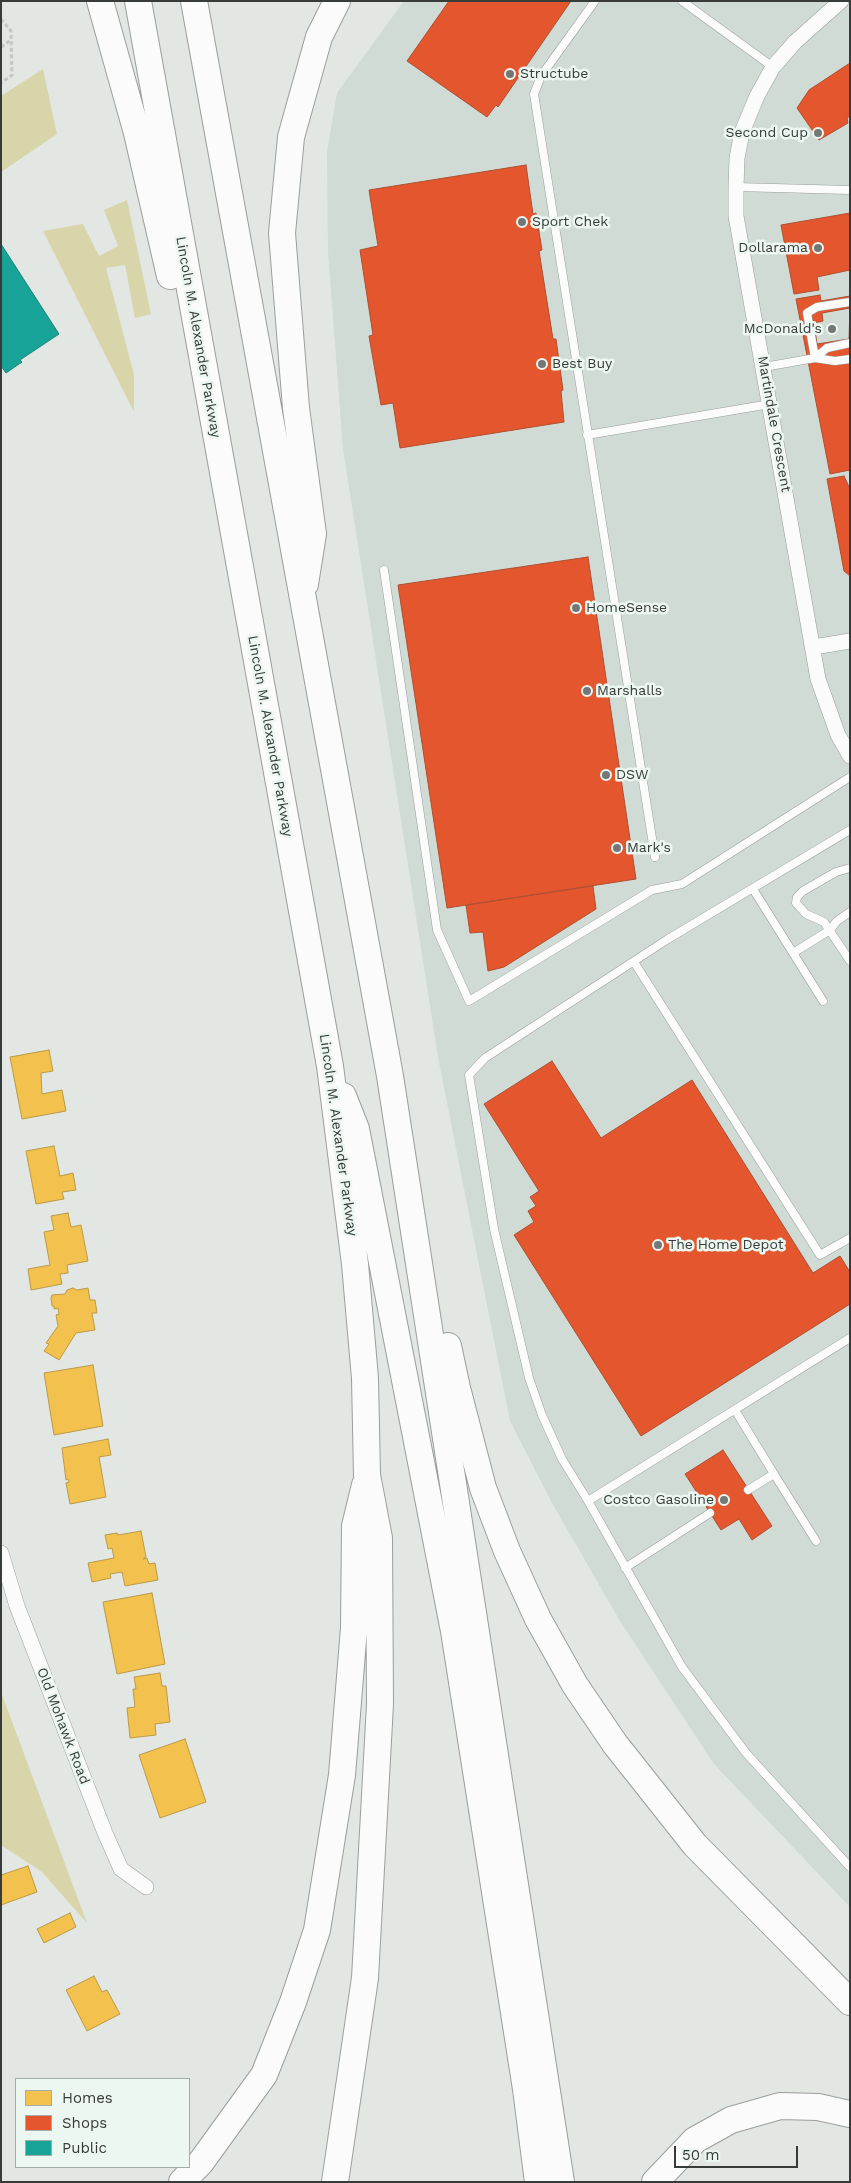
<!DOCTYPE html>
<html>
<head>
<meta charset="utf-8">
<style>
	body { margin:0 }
	#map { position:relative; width:851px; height:2183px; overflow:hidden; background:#e2e7e4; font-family:"Work Sans",sans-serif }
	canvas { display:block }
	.frame { position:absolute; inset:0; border:2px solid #373b39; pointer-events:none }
	.legend { position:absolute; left:15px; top:2078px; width:175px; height:90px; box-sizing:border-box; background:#edf7f1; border:1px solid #a4aca7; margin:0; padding:6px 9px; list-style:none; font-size:15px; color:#373b39 }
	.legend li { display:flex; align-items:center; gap:10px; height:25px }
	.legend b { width:25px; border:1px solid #a4aca7 }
	.scale { position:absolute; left:674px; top:2146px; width:124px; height:22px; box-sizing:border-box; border:2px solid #373b39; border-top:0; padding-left:6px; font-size:15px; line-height:18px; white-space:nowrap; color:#373b39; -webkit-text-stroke:4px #edf7f1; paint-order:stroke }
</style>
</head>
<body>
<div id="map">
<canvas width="851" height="2183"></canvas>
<div class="frame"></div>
<ul class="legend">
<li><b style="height:14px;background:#f2c14e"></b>Homes</li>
<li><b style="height:14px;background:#e4572e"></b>Shops</li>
<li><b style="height:14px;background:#17a398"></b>Public</li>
</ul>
<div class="scale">50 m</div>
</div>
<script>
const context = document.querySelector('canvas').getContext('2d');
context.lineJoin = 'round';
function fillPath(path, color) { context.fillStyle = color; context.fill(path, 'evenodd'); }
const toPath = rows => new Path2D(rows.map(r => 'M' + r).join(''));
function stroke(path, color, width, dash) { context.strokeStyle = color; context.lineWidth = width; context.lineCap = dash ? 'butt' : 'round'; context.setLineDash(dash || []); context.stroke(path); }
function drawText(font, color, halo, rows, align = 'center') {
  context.font = font + ' "Work Sans",sans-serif'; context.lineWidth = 5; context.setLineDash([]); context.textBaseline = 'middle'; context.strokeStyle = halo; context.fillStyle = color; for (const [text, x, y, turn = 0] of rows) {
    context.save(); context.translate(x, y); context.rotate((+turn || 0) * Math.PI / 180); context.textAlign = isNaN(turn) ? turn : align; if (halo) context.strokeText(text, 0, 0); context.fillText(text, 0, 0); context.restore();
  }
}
const built = toPath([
	[404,1,850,1,850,1907,714,1764,620,1621,552,1503,510,1421,438,1057,343,449,328,251,327,152,337,93]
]);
const green = toPath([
	[43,69,57,134,1,172,1,96],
	[127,200,151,314,135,318,125,265,106,268,134,375,134,412,43,231,83,224,99,256,118,246,104,210],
	[1,1692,87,1923,42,1872,1,1845]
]);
const homes = toPath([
	[49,1050,53,1071,41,1073,42,1094,62,1090,66,1111,22,1119,10,1057,49,1050],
	[54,1146,60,1176,73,1173,76,1190,62,1192,64,1199,36,1204,26,1151,54,1146],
	[68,1213,71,1227,81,1225,88,1261,67,1265,68,1273,60,1274,62,1284,31,1290,28,1269,50,1265,44,1232,54,1230,51,1216,68,1213],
	[73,1288,77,1290,88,1288,90,1300,95,1300,97,1313,92,1313,95,1330,76,1333,59,1360,44,1351,49,1344,46,1343,58,1326,56,1315,59,1314,58,1308,54,1309,54,1306,52,1306,51,1298,52,1295,65,1294,67,1290,73,1288],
	[93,1365,103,1426,54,1435,44,1373,93,1365],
	[108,1439,111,1455,99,1457,106,1497,70,1504,66,1483,69,1482,68,1479,66,1480,62,1448,108,1439],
	[141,1531,146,1557,143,1559,147,1558,149,1564,155,1563,158,1580,125,1586,122,1572,110,1574,111,1578,92,1582,88,1563,114,1558,112,1548,108,1549,105,1535,117,1533,118,1535,141,1531],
	[152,1593,165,1664,117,1674,103,1602,152,1593],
	[160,1673,162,1686,166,1686,170,1722,155,1724,156,1735,130,1738,127,1708,135,1707,133,1689,136,1689,134,1677,160,1673],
	[185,1739,206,1802,160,1818,139,1755,185,1739],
	[28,1866,37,1892,1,1905,1,1875,28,1866],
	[70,1913,76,1927,44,1943,37,1929,70,1913],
	[94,1976,102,1992,107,1990,120,2014,87,2031,66,1990,94,1976]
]);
const shops = toPath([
	[449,1,571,1,498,107,496,105,487,117,407,61,449,1],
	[850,63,850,116,847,118,848,123,819,140,797,108,809,90,850,63],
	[526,165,533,214,536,213,542,250,539,251,553,339,556,339,563,390,561,391,564,422,400,448,393,403,381,405,369,336,373,335,360,250,378,246,369,190,526,165],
	[850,213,850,270,817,277,819,290,794,294,781,225,850,213],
	[820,295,821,301,850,296,850,470,830,474,796,299,820,295],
	[850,308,849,339,817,344,814,323,823,321,822,313,850,308],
	[844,476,850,489,850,576,844,571,827,479,844,476],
	[588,557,636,879,447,908,398,585,588,557],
	[593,886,596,909,504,967,488,971,483,932,470,933,466,905,593,886],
	[552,1061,601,1138,692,1080,813,1273,840,1256,850,1272,850,1304,641,1436,514,1235,534,1222,528,1211,536,1206,530,1197,539,1191,484,1104,552,1061],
	[723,1450,772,1526,752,1540,739,1519,721,1530,685,1474,723,1450]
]);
const public = toPath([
	[1,244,59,334,20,360,22,362,6,373,1,366,1,244]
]);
const path = toPath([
	[1,19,11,31,12,75,1,83],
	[1,47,11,40]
]);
const service = toPath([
	[595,1,541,76,534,94,655,857],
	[682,1,773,67],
	[736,187,850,190],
	[850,302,817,307,807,313,815,358,827,348,850,343],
	[764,367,815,358,835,361,850,359],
	[587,435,770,404],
	[384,570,437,930,469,1001,652,890,682,884,850,777],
	[850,830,668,939,485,1058,469,1075,494,1229,529,1378,542,1415,562,1459,588,1501,850,1338],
	[850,868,836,872,803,891,797,897,796,903,806,914,824,922,850,961],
	[753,889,823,1001],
	[793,953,830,930,837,921,850,912],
	[634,962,820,1255,850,1238],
	[735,1410,774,1474,748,1490],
	[774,1474,816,1541],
	[588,1501,682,1667,746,1753,850,1867],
	[625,1568,710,1513]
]);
const minor = toPath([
	[841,1,795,42,773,67,757,96,742,132,737,158,736,187,736,216,818,679,838,735,850,756],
	[814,647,850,641],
	[1,1553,17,1606,105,1833,121,1869,146,1887]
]);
const motorway = toPath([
	[100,1,137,133,170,276],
	[138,1,330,1066,355,1264,365,1378,367,1475,379,1538,380,1704,365,1978,335,2182],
	[194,1,390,1076,561,2182],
	[305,584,313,534,296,408,282,233,291,137,319,37,337,1],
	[343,1096,356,1129,454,1631,526,2089,538,2182],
	[448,1346,457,1388,483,1488,507,1551,538,1619,575,1685,615,1744,695,1845,850,2002],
	[182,2182,201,2162,264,2075,293,2002,317,1930,342,1775,354,1628,355,1526,365,1485],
	[655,2182,695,2140,731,2120,780,2106,818,2107,850,2114]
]);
const markers = [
	[510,74,5,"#737775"],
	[818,133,5,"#737775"],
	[522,222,5,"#737775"],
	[818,248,5,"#737775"],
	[832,329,5,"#737775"],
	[542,364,5,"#737775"],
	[576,608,5,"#737775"],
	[587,691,5,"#737775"],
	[606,775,5,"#737775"],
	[617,848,5,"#737775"],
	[658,1245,5,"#737775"],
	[724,1500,5,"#737775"]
];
const poiNames = [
	["Structube",520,74],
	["Second Cup",808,133,"right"],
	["Sport Chek",532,222],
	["Dollarama",808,248,"right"],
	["McDonald's",822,329,"right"],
	["Best Buy",552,364],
	["HomeSense",586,608],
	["Marshalls",597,691],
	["DSW",616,775],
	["Mark's",627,848],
	["The Home Depot",668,1245],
	["Costco Gasoline",714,1500,"right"]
];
const streetNames = [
	["Lincoln M. Alexander Parkway",198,337,80],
	["Martindale Crescent",774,424,80],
	["Lincoln M. Alexander Parkway",270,736,80],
	["Lincoln M. Alexander Parkway",338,1135,82],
	["Old Mohawk Road",63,1726,69]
];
fillPath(built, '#cfdbd4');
fillPath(green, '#d7d5a9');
fillPath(homes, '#f2c14e');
stroke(homes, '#ba9948', 1);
fillPath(shops, '#e4572e');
stroke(shops, '#b04f31', 1);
fillPath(public, '#17a398');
stroke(public, '#21847c', 1);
stroke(service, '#9a9e9c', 9);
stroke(minor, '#9a9e9c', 16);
stroke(motorway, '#9a9e9c', 28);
stroke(path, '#c5c6c6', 3, [4, 2.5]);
stroke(service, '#fbfbfb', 8);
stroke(minor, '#fbfbfb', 15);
stroke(motorway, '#fbfbfb', 26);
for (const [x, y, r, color] of markers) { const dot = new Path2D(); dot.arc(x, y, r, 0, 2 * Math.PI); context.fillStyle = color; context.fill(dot); stroke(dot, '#edf7f1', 2); }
drawText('14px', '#373b39', '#edf7f1', poiNames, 'left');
drawText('14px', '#373b39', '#edf7f1', streetNames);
</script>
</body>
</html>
